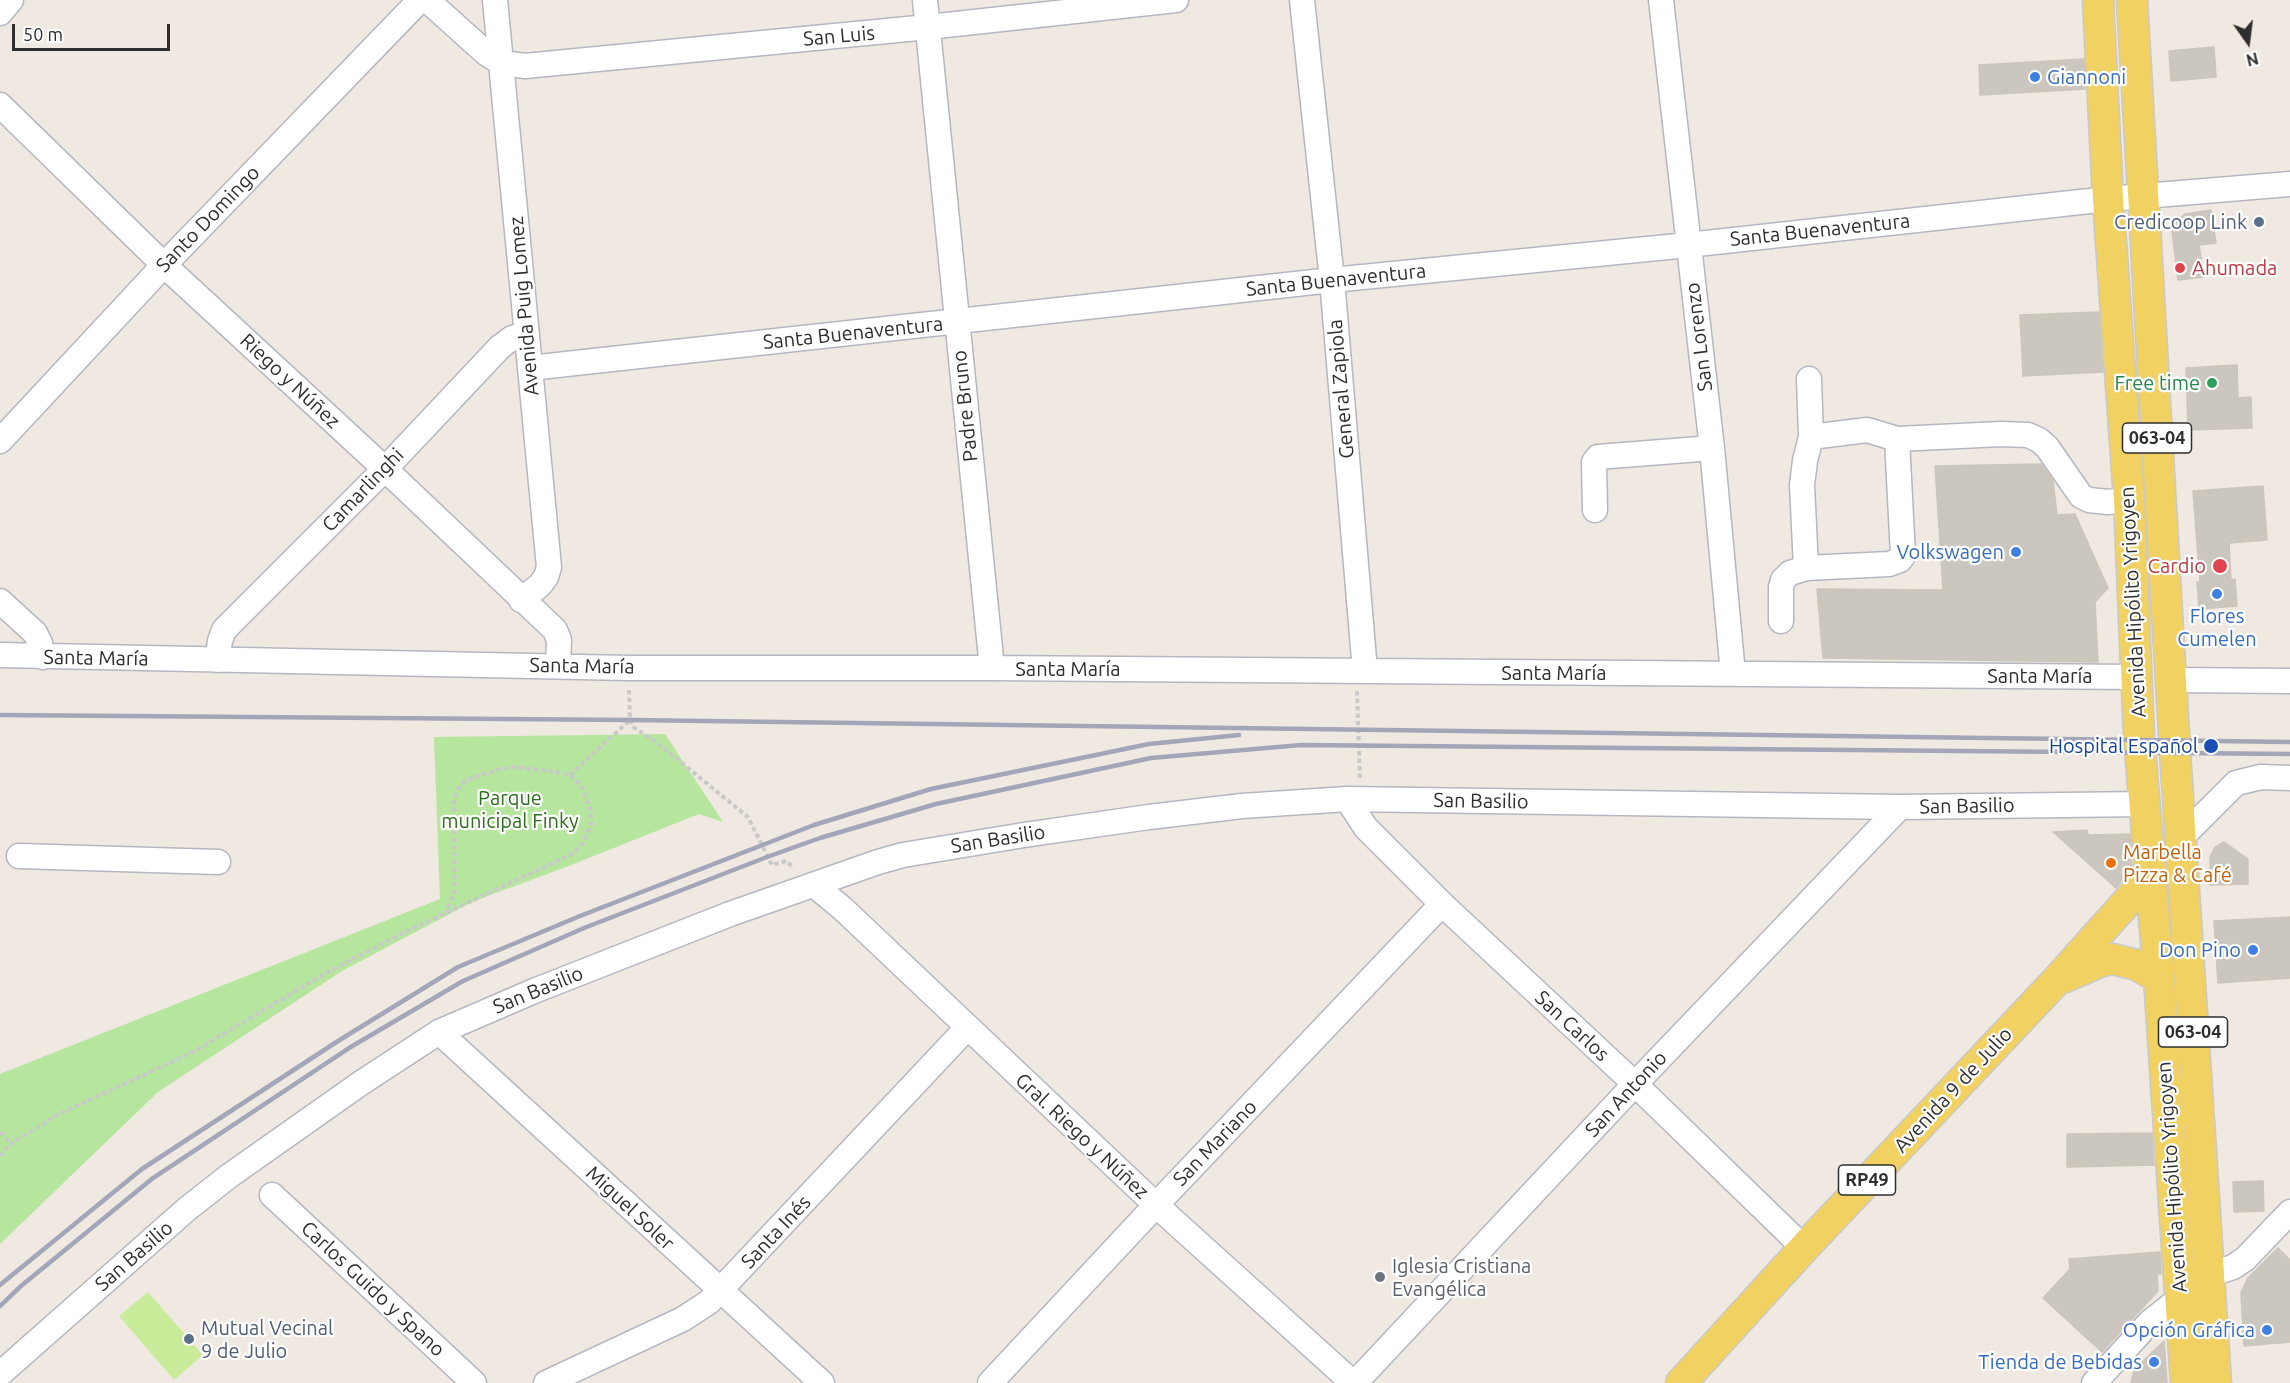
<!DOCTYPE html>
<html>
<head>
<meta charset="utf-8">
<style>
	body { margin:0 }
	#map { position:relative; width:2290px; height:1383px; overflow:hidden; background:#efe9e1; font-family:Ubuntu,sans-serif }
	canvas { display:block }
	.north { position:absolute; left:2218px; top:12px; width:60px; height:60px; -webkit-text-stroke:4px #fff; paint-order:stroke; rotate:166deg; font-size:16px; font-weight:700; line-height:24px; text-align:center; color:#2e2e2e }
	.north::after { content:''; display:block; margin:auto; width:21px; height:27px; background:#2e2e2e; clip-path:polygon(50% 0,100% 100%,50% 72%,0 100%) }
	.scale { position:absolute; left:12px; top:24px; width:158px; height:27px; box-sizing:border-box; border:3px solid #2e2e2e; border-top:0; padding-left:8px; font-size:18px; line-height:21px; white-space:nowrap; color:#2e2e2e; -webkit-text-stroke:4px #fff; paint-order:stroke }
</style>
</head>
<body>
<div id="map">
<canvas width="2290" height="1383"></canvas>
<div class="north">N</div>
<div class="scale">50 m</div>
</div>
<script>
const context = document.querySelector('canvas').getContext('2d');
context.lineJoin = 'round';
function fillPath(path, color) { context.fillStyle = color; context.fill(path, 'evenodd'); }
const toPath = rows => new Path2D(rows.map(r => 'M' + r).join(''));
function stroke(path, color, width, dash) { context.strokeStyle = color; context.lineWidth = width; context.lineCap = dash ? 'butt' : 'round'; context.setLineDash(dash || []); context.stroke(path); }
function drawText(font, color, halo, rows, align = 'center') {
  context.font = font + ' Ubuntu,sans-serif'; context.lineWidth = 4.5; context.setLineDash([]); context.textBaseline = 'middle'; context.strokeStyle = halo; context.fillStyle = color; for (const [text, x, y, turn = 0] of rows) {
    context.save(); context.translate(x, y); context.rotate((+turn || 0) * Math.PI / 180); context.textAlign = isNaN(turn) ? turn : align; if (halo) context.strokeText(text, 0, 0); context.fillText(text, 0, 0); context.restore();
  }
}
const green = toPath([
	[665,734,723,822,699,814,566,867,474,901,342,971,158,1092,0,1244,0,1074,440,899,434,737]
]);
const pitch = toPath([
	[148,1292,203,1355,174,1380,119,1316]
]);
const building = toPath([
	[2214,47,2216,77,2171,81,2169,51,2214,47],
	[2084,59,2085,89,1980,95,1979,65,2084,59],
	[2211,210,2216,243,2199,245,2204,277,2178,280,2172,232,2173,224,2185,214,2211,210],
	[2099,312,2103,372,2023,376,2020,315,2099,312],
	[2237,365,2238,398,2251,397,2252,428,2188,430,2186,368,2237,365],
	[2041,464,2053,481,2057,515,2075,514,2108,588,2095,602,2098,662,1823,658,1817,589,1943,590,1935,466,2041,464],
	[2263,486,2267,540,2229,543,2231,580,2235,579,2237,606,2199,609,2197,582,2200,582,2193,491,2263,486],
	[2087,830,2088,835,2130,834,2132,867,2116,888,2053,832,2087,830],
	[2224,842,2248,859,2248,884,2210,885,2210,857,2215,847,2224,842],
	[2290,917,2290,978,2218,983,2214,921,2290,917],
	[2152,1133,2154,1165,2067,1167,2067,1134,2152,1133],
	[2263,1181,2264,1211,2234,1212,2233,1182,2263,1181],
	[2278,1248,2290,1260,2290,1342,2244,1346,2241,1293,2248,1278,2278,1248],
	[2160,1252,2161,1274,2157,1274,2158,1291,2102,1352,2043,1298,2070,1269,2069,1259,2160,1252],
	[2164,1341,2167,1383,2131,1383,2134,1370,2164,1341]
]);
const path = toPath([
	[629,690,630,720,633,727,656,742,748,817,772,865,786,861,794,868],
	[1357,691,1360,779],
	[570,775,630,720],
	[0,1133,3,1134,11,1144,57,1115,193,1052,326,973,401,934,574,853,584,841,591,824,590,808,581,785,570,775,551,771,513,767,500,769,466,780,459,788,454,799,455,890,446,912],
	[0,1156,11,1144]
]);
const minor = toPath([
	[427,0,487,54,502,63,525,66,928,27,1176,0],
	[495,0,549,567,546,577,540,585,521,600],
	[925,0,992,668],
	[1302,0,1332,280,1365,671],
	[1661,0,1712,448,1733,674],
	[0,13,11,0],
	[0,105,164,265,385,469,555,630,559,640,558,665],
	[530,368,1332,280,1688,245,2108,199,2290,184],
	[1811,437,1867,430,1897,439,2001,434,2028,435,2039,440,2047,447,2081,496,2089,500,2108,502,2129,499],
	[0,441,164,265,420,0],
	[1595,510,1594,462,1598,457,1712,448],
	[1806,568,1802,485,1805,461,1811,437,1809,379],
	[0,601,35,633,40,643,43,657],
	[1781,621,1781,587,1783,580,1790,573,1806,568,1889,564,1900,560,1903,556,1897,439],
	[0,655,628,668,992,668,2137,677],
	[217,660,220,641,224,630,385,469,500,347,512,338,527,334],
	[2172,680,2290,681],
	[1347,799,1366,828,1442,904,1635,1084,1804,1248],
	[2181,838,2236,783,2261,777,2290,778],
	[19,856,218,862],
	[814,885,842,908,1156,1205,1353,1383],
	[439,1032,822,1383],
	[272,1195,474,1383],
	[2209,1275,2233,1267,2245,1259,2290,1212],
	[0,1374,187,1209,229,1176,361,1083,439,1032,534,991,730,914,878,862,903,855,1024,835,1149,817,1242,806,1347,799,1900,807,2146,804],
	[546,1383,683,1319,709,1302,967,1028],
	[990,1383,1156,1205,1442,904],
	[1355,1383,1635,1084,1900,807],
	[2094,1383,2150,1322,2180,1298]
]);
const major = toPath([
	[2098,0,2108,199,2129,499,2139,737,2159,978,2186,1383],
	[2132,0,2175,752,2216,1383],
	[2065,977,2102,961,2113,959,2137,965,2159,978],
	[1681,1383,1804,1248,2057,980,2152,874]
]);
const rail = toPath([
	[0,715,630,720,2290,742],
	[0,1285,142,1169,338,1041,458,967,580,916,814,825,931,789,1149,744,1239,735],
	[0,1306,21,1286,153,1178,349,1048,463,981,584,928,767,857,820,838,936,804,1151,758,1301,745,2290,754]
]);
const markers = [
	[2035,77,6,"#3f7fe0"],
	[2259,222,6,"#5c6f8a"],
	[2180,268,6,"#e0444e"],
	[2212,383,6,"#2e9e5b"],
	[2016,552,6,"#3f7fe0"],
	[2220,566,8,"#e0444e"],
	[2217,594,6,"#3f7fe0"],
	[2211,746,8,"#1a4fb4"],
	[2111,863,6,"#e8710a"],
	[2253,950,6,"#3f7fe0"],
	[1380,1277,6,"#6b7280"],
	[2267,1330,6,"#3f7fe0"],
	[189,1339,6,"#5c6f8a"],
	[2154,1362,6,"#3f7fe0"]
];
const shields = [
	[2157,438,69],
	[2193,1032,69],
	[1867,1180,57]
];
const shieldNames = [
	["063-04",2157,438],
	["063-04",2193,1032],
	["RP49",1867,1180]
];
const streetNames = [
	["San Luis",839,36,-5],
	["Santo Domingo",208,219,-46],
	["Santa Buenaventura",1820,230,-6],
	["Santa Buenaventura",1336,280,-6],
	["Avenida Puig Lomez",524,306,-95],
	["Santa Buenaventura",853,333,-6],
	["San Lorenzo",1699,337,-97],
	["Riego y Núñez",290,381,43],
	["General Zapiola",1341,389,-95],
	["Padre Bruno",965,406,-96],
	["Camarlinghi",363,490,-46],
	["Avenida Hipólito Yrigoyen",2133,602,-93],
	["Santa María",96,658,1],
	["Santa María",582,666,1],
	["Santa María",1068,669],
	["Santa María",1554,673],
	["Santa María",2040,676],
	["San Basilio",1481,801,1],
	["San Basilio",1967,806,-1],
	["San Basilio",998,839,-9],
	["San Basilio",538,990,-22],
	["San Carlos",1572,1026,43],
	["Avenida 9 de Julio",1953,1090,-47],
	["San Antonio",1626,1094,-47],
	["Gral. Riego y Núñez",1082,1136,43],
	["San Mariano",1215,1143,-46],
	["Avenida Hipólito Yrigoyen",2172,1177,-94],
	["Miguel Soler",630,1208,43],
	["Santa Inés",776,1232,-47],
	["San Basilio",134,1256,-41],
	["Carlos Guido y Spano",373,1289,43]
];
const shopNames = [
	["Giannoni",2047,77,"left"],
	["Volkswagen",2004,552],
	["Flores",2217,616,"center"],
	["Cumelen",2217,639,"center"],
	["Don Pino",2241,950],
	["Opción Gráfica",2255,1330],
	["Tienda de Bebidas",2142,1362]
];
const serviceNames = [
	["Credicoop Link",2247,222],
	["Mutual Vecinal",201,1328,"left"],
	["9 de Julio",201,1351,"left"]
];
const healthNames = [
	["Ahumada",2192,268],
	["Cardio",2206,566,"right"]
];
const leisureNames = [
	["Free time",2200,383]
];
const transitNames = [
	["Hospital Español",2198,746]
];
const parkNames = [
	["Parque",510,798],
	["municipal Finky",510,821]
];
const foodNames = [
	["Marbella",2123,852],
	["Pizza & Café",2123,875]
];
const worshipNames = [
	["Iglesia Cristiana",1392,1266],
	["Evangélica",1392,1289]
];
fillPath(green, '#b6e59e');
fillPath(pitch, '#c9ec9a');
fillPath(building, '#cbc7bf');
stroke(building, '#cbc5ba', 1.5);
stroke(minor, '#b4b7c1', 27);
stroke(major, '#c9c9c9', 33);
stroke(path, '#c9c9c9', 4, [4.5, 3]);
stroke(minor, '#fff', 24);
stroke(major, '#f2d163', 30);
stroke(rail, '#a3a6b8', 4.5);
for (const [x, y, r, color] of markers) { const dot = new Path2D(); dot.arc(x, y, r, 0, 2 * Math.PI); context.fillStyle = color; context.fill(dot); stroke(dot, '#fff', 2); }
for (const [x, y, w] of shields) { const box = new Path2D(); box.roundRect(x - w / 2, y - 15, w, 30, 4.5); context.fillStyle = '#fff'; context.fill(box); stroke(box, '#2e2e2e', 1.5); }
drawText('bold 18px', '#2e2e2e', null, shieldNames);
drawText('20px', '#2e2e2e', '#fff', streetNames);
drawText('20px', '#366cbe', '#fff', shopNames, 'right');
drawText('20px', '#4e5e75', '#fff', serviceNames, 'right');
drawText('20px', '#be3a42', '#fff', healthNames, 'left');
drawText('20px', '#27864d', '#fff', leisureNames, 'right');
drawText('20px', '#164399', '#fff', transitNames, 'right');
drawText('20px', '#2c6e1b', '#fff', parkNames);
drawText('20px', '#c56008', '#fff', foodNames, 'left');
drawText('20px', '#5b616d', '#fff', worshipNames, 'left');
</script>
</body>
</html>
